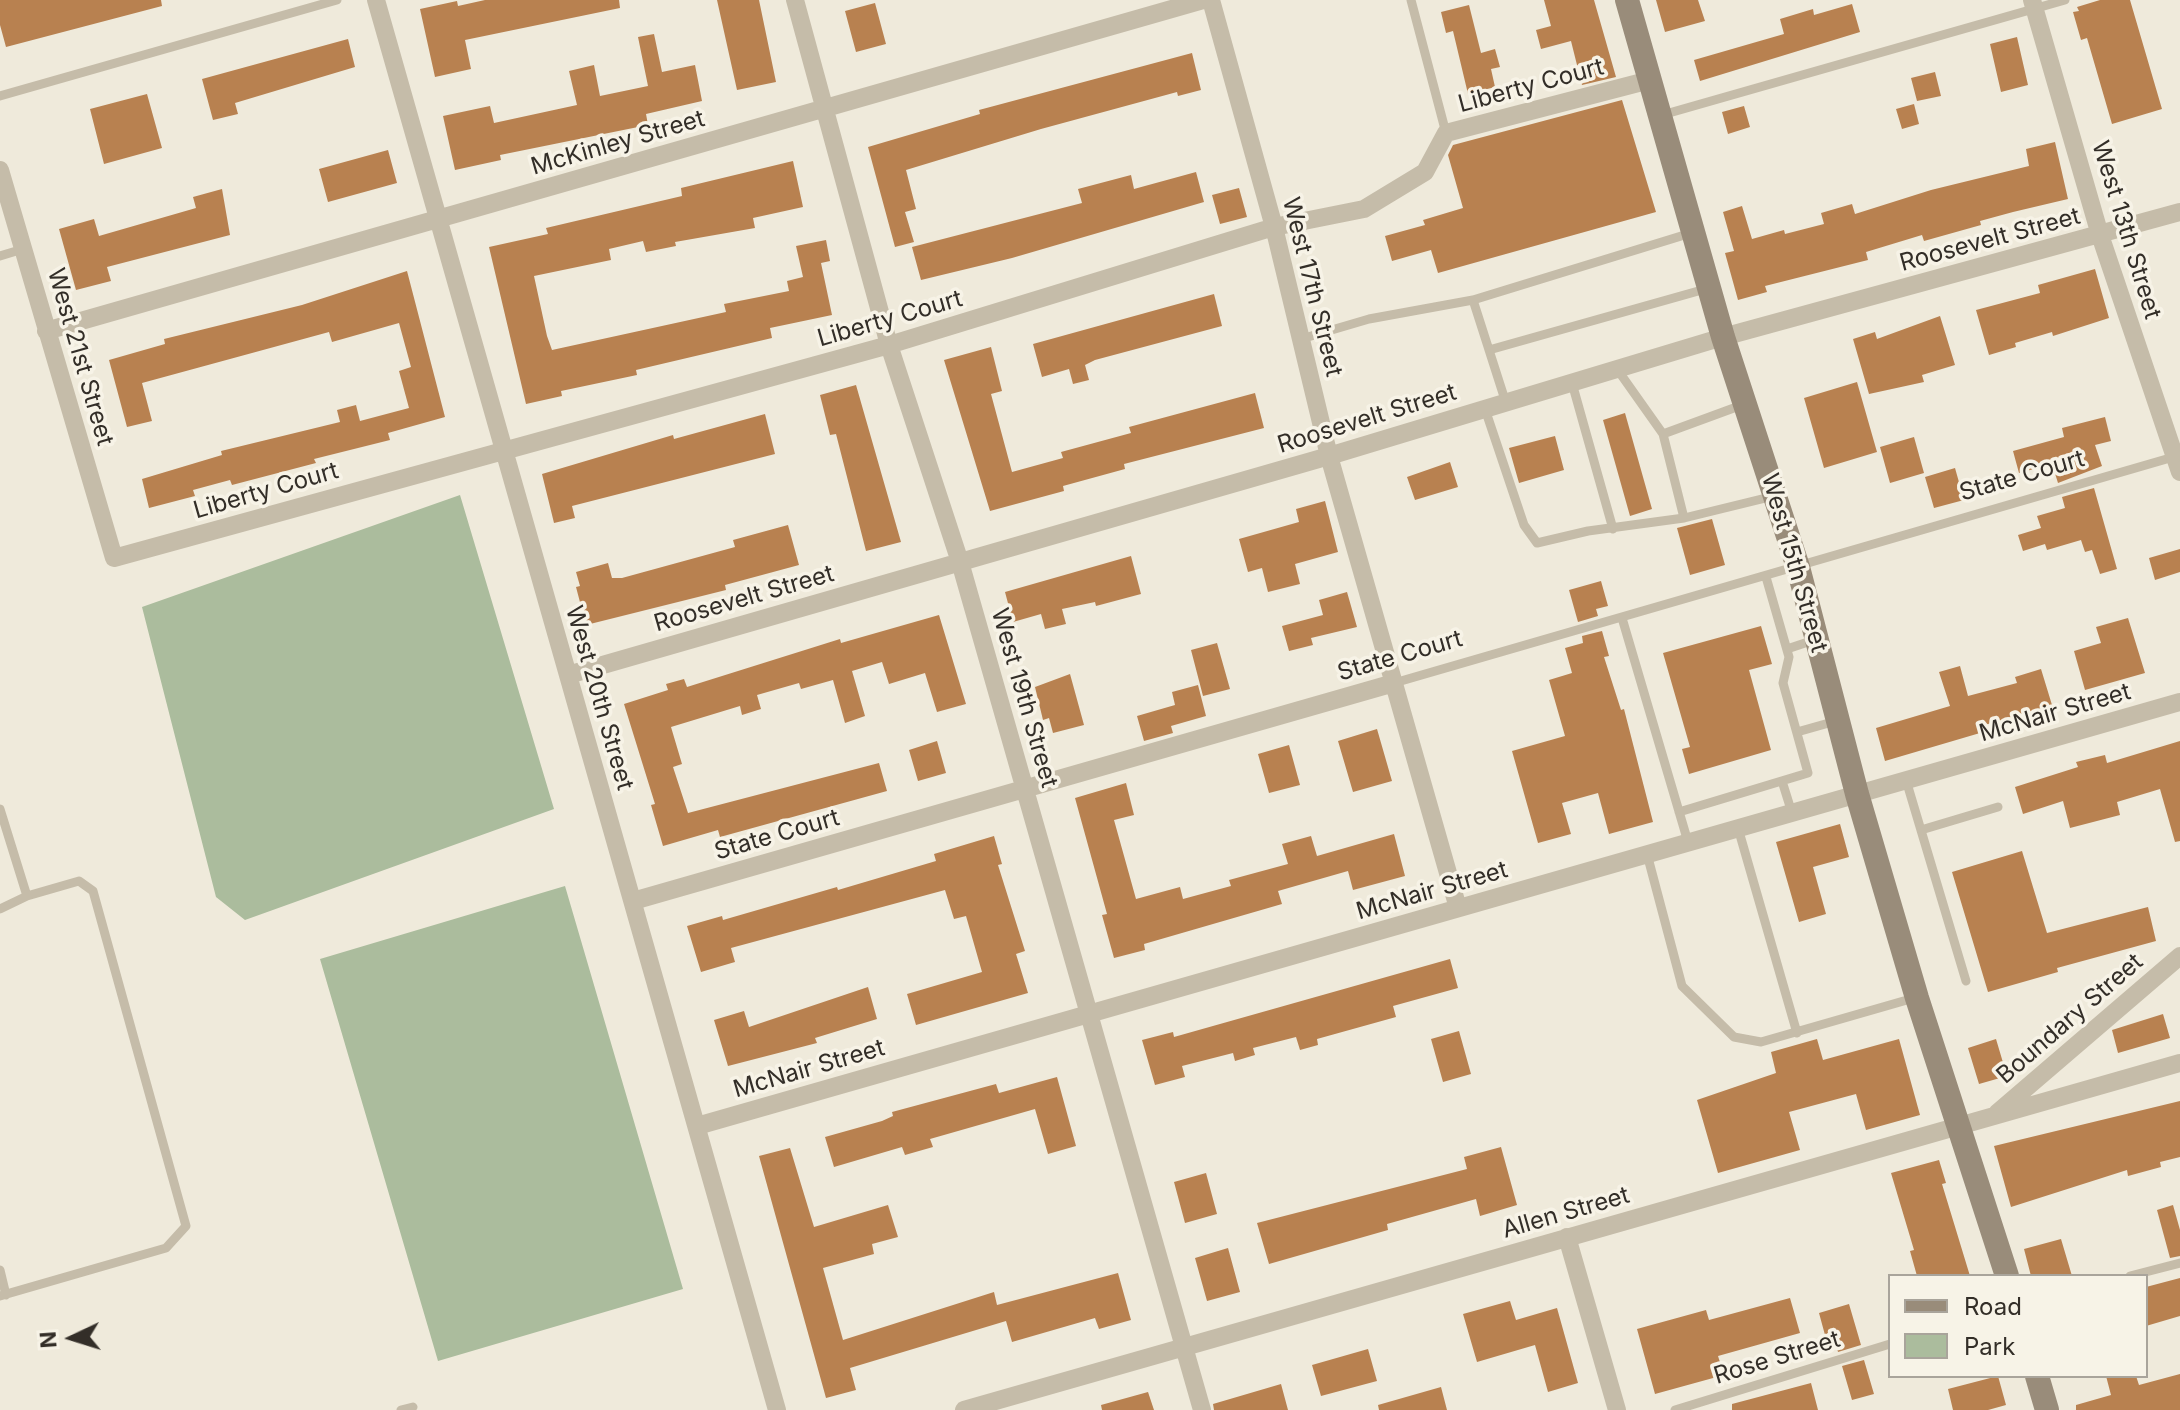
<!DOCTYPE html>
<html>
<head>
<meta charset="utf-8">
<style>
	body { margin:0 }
	#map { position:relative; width:2180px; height:1410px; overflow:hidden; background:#efeadb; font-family:Inter,sans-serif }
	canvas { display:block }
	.legend { position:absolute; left:1888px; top:1274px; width:260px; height:104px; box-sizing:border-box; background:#f7f3e7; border:2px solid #a9a49b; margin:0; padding:10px 14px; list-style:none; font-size:24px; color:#332e28 }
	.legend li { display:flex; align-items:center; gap:16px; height:40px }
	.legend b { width:40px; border:2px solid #a9a49b }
	.north { position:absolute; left:32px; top:1298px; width:80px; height:80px; -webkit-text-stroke:6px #f7f3e7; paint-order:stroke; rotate:266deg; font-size:22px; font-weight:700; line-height:32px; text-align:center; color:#332e28 }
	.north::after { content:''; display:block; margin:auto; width:28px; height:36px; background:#332e28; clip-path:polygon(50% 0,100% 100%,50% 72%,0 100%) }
</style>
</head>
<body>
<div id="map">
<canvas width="2180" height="1410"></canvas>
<ul class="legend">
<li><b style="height:10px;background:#998c7a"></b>Road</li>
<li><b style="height:22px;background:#abbc9d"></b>Park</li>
</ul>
<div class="north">N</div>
</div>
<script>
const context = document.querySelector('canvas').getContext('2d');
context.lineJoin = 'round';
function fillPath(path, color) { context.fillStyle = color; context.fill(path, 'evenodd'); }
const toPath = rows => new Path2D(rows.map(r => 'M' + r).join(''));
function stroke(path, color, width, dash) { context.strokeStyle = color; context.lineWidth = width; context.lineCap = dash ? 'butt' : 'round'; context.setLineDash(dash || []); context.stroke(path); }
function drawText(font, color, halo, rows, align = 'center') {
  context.font = font + ' Inter,sans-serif'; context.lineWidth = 7; context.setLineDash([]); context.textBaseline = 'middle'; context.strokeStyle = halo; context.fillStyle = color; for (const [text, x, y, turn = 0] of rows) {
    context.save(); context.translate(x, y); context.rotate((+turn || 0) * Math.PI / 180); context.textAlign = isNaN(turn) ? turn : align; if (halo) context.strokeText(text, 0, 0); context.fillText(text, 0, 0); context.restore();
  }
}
const green = toPath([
	[460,495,554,809,245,920,216,897,142,607],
	[565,886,683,1289,438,1361,320,959]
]);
const building = toPath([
	[0,0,161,0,162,6,6,47,0,25],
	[485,0,619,0,620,8,465,40,471,69,435,77,420,9,457,1,458,6],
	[717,0,759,0,776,82,737,90],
	[1544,0,1594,0,1616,77,1582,85,1571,41,1541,49,1536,30,1551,26],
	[1656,0,1698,0,1705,21,1665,32],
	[2100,0,2130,0,2162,109,2112,124,2087,38,2081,40,2073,12,2079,11,2077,7],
	[875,3,886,44,856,52,845,11],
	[1852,4,1860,32,1700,81,1694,60,1784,34,1780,19,1813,9,1814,15],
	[1469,5,1481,53,1495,49,1500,67,1491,69,1495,87,1468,94,1453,31,1446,33,1441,12],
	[654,34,662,72,695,65,702,101,646,114,648,125,500,155,501,160,455,170,443,116,490,106,494,123,577,105,569,71,594,65,600,96,648,86,638,37],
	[2017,37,2028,85,2001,92,1990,44],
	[348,39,355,67,235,103,238,114,213,120,202,79],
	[1192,53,1201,90,1178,96,1177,92,1041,129,906,170,916,209,905,212,914,242,895,247,868,147,980,114,979,110],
	[1935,72,1941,96,1917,101,1911,78],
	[147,94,162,148,104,164,90,109],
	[1622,100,1656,212,1438,273,1431,250,1392,261,1385,236,1425,225,1423,220,1463,208,1448,155,1453,145],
	[1914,104,1919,124,1902,129,1896,109],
	[1744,106,1750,127,1728,134,1722,112],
	[2055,142,2068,199,2013,212,1980,221,1981,225,1924,241,1922,235,1866,252,1868,260,1765,286,1767,292,1738,300,1725,253,1734,251,1723,212,1742,206,1752,239,1784,230,1785,234,1824,224,1821,213,1852,204,1855,214,1931,190,2029,166,2026,149],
	[388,150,397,183,328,202,319,169],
	[793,161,803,207,753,218,755,228,675,242,676,246,646,252,643,241,609,249,611,260,534,276,547,336,552,350,726,312,724,304,789,291,787,281,803,277,796,246,826,240,830,261,821,263,832,315,770,328,772,338,636,370,637,375,561,391,562,396,526,404,489,247,548,234,546,228,682,196,681,188],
	[1196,172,1204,202,1012,258,921,280,912,247,1082,203,1078,189,1131,175,1134,189],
	[1239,188,1247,217,1220,224,1212,195],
	[222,189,230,235,107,267,111,281,76,290,59,229,94,219,99,236,196,208,193,197],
	[2095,269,2109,318,2053,336,2052,332,2015,343,2016,347,1989,355,1976,310,2040,293,2038,285],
	[407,271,445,417,388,433,390,440,314,459,316,463,232,485,230,480,193,490,195,496,149,508,142,479,222,455,221,451,340,422,337,410,356,405,360,421,409,408,399,371,411,367,399,323,332,342,329,332,142,383,152,421,127,427,109,360,165,344,164,339,302,305],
	[1214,294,1222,326,1095,360,1085,365,1089,380,1073,384,1069,369,1042,377,1033,344],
	[1940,316,1955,365,1922,375,1924,382,1869,394,1853,339,1875,332,1877,339],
	[991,347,1002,391,991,394,1012,472,1063,458,1061,452,1131,433,1129,427,1255,393,1264,428,1124,464,1125,469,1063,486,1064,491,990,511,944,360],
	[1857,382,1877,452,1824,468,1804,398],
	[856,385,901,542,866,551,836,434,830,435,820,395],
	[1625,413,1652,509,1630,516,1603,420],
	[765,414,775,454,572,506,575,518,554,523,542,474,673,435,674,439],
	[2105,417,2111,441,2095,445,2102,466,2058,483,2052,464,2019,473,2013,451,2064,437,2062,428],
	[1555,436,1564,470,1519,483,1509,448],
	[1914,437,1924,473,1890,483,1880,447],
	[1450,462,1458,487,1415,500,1407,477],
	[1955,468,1964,500,1934,508,1925,477],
	[2094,488,2117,569,2100,574,2092,550,2085,552,2081,540,2047,550,2045,544,2023,551,2018,535,2041,528,2037,516,2065,508,2062,497],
	[1325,501,1338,552,1295,564,1300,584,1268,592,1262,568,1248,572,1239,539,1299,522,1296,509],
	[1712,519,1725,565,1690,575,1677,528],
	[788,525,799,565,725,585,726,590,586,625,576,587,580,586,576,572,608,563,612,578,622,578,735,547,733,540],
	[2180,549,2180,572,2155,580,2149,558],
	[1131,556,1141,594,1096,606,1095,602,1062,609,1066,624,1045,629,1041,614,1013,622,1005,592],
	[1601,581,1608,606,1596,609,1598,616,1578,622,1569,590],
	[1347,592,1357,627,1311,638,1313,645,1289,651,1282,626,1323,615,1319,600],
	[939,615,966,704,937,712,925,673,889,684,882,662,852,671,865,716,845,723,833,680,801,689,799,683,757,695,761,709,742,715,740,706,671,727,682,764,673,767,688,813,879,763,887,791,720,837,718,830,663,846,651,805,655,804,624,704,668,690,666,684,684,679,687,687,840,639,841,643],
	[2128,618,2145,673,2085,690,2074,651,2101,643,2096,627],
	[1761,626,1772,664,1749,670,1771,750,1689,774,1682,749,1690,747,1663,653],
	[1602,631,1609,656,1604,657,1621,710,1624,709,1653,822,1609,834,1598,793,1562,803,1571,834,1538,843,1512,751,1565,736,1549,680,1572,673,1565,648,1583,643,1582,636],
	[1217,643,1230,689,1203,696,1191,650],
	[1960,666,1968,696,2017,683,2015,677,2041,669,2052,705,1978,727,1980,733,1885,761,1876,728,1950,706,1939,672],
	[1070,674,1084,725,1053,733,1049,718,1043,720,1035,687],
	[1198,685,1206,716,1171,726,1173,733,1144,741,1137,716,1175,705,1172,692],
	[1377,729,1392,781,1353,792,1338,741],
	[937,741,946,773,918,781,909,750],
	[2180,741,2180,841,2175,842,2160,789,2117,802,2120,815,2070,828,2063,801,2023,814,2015,787,2078,767,2076,762,2105,755,2107,763],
	[1289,745,1300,785,1269,793,1258,754],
	[1126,783,1134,815,1114,820,1136,899,1180,887,1183,899,1231,886,1229,880,1288,864,1282,844,1311,836,1317,856,1394,834,1405,876,1353,890,1348,871,1278,891,1282,904,1144,944,1145,950,1114,958,1102,915,1107,914,1075,798],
	[1840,824,1849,857,1813,867,1826,914,1799,922,1776,842],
	[994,836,1002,864,998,865,1025,951,1016,954,1028,993,916,1025,907,994,982,972,966,916,954,919,945,890,731,948,735,962,701,972,687,926,722,916,723,920,837,887,838,890,936,861,934,854],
	[2022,851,2047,933,2148,907,2156,941,2057,968,2058,972,1988,992,1952,872],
	[1450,959,1458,988,1393,1006,1396,1017,1317,1039,1318,1045,1300,1050,1296,1037,1253,1048,1255,1055,1235,1061,1233,1053,1182,1066,1185,1077,1155,1085,1142,1040,1173,1032,1174,1037],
	[868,987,877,1019,815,1038,817,1043,728,1066,714,1020,744,1011,749,1027],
	[2163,1014,2170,1038,2118,1053,2112,1030],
	[1459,1031,1471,1074,1443,1082,1431,1039],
	[1817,1039,1823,1060,1899,1039,1920,1115,1866,1130,1856,1094,1789,1112,1800,1150,1718,1173,1697,1100,1776,1073,1771,1052],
	[1996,1039,2007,1076,1979,1084,1968,1048],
	[1057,1077,1076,1146,1048,1154,1035,1109,930,1139,933,1147,905,1155,902,1147,834,1167,825,1137,882,1121,893,1116,892,1112,996,1084,999,1093],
	[2180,1101,2180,1157,2160,1162,2161,1167,2128,1176,2127,1170,2011,1207,1994,1146],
	[1501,1147,1517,1205,1480,1216,1476,1199,1387,1224,1388,1230,1269,1264,1257,1223,1467,1169,1464,1157],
	[790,1148,814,1227,888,1205,898,1237,872,1244,874,1254,823,1268,843,1340,994,1292,997,1305,1118,1273,1131,1320,1099,1329,1095,1318,1012,1342,1006,1321,850,1368,856,1390,826,1398,759,1156],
	[1939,1160,1946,1183,1942,1184,1970,1276,1917,1276,1910,1251,1914,1250,1891,1173],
	[1206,1173,1217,1214,1185,1223,1174,1182],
	[2173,1205,2180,1230,2180,1256,2170,1258,2157,1210],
	[2061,1239,2072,1276,2031,1276,2024,1249],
	[1228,1248,1240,1292,1207,1301,1195,1258],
	[2180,1278,2180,1316,2146,1326,2146,1287],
	[1790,1298,1800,1333,1718,1356,1724,1375,1655,1394,1637,1329,1706,1310,1709,1320],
	[1510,1301,1516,1320,1557,1308,1578,1383,1548,1392,1535,1345,1477,1362,1463,1314],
	[1849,1304,1861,1345,1838,1352,1836,1344,1828,1346,1819,1313],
	[1368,1349,1377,1381,1321,1396,1312,1365],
	[1864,1360,1874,1394,1852,1400,1842,1366],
	[2180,1374,2180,1410,2076,1410,2076,1405,2111,1395,2106,1376,2136,1376,2139,1385],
	[1998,1376,2006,1405,1988,1410,1953,1410,1948,1389],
	[1811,1383,1818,1410,1732,1410,1732,1404],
	[1281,1384,1288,1410,1214,1410,1213,1404],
	[1441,1387,1447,1410,1379,1410,1378,1405],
	[1148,1392,1154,1410,1102,1410,1101,1405]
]);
const lane = toPath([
	[1411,0,1446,133],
	[0,96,337,0],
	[1662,115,2065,0],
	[0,256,23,249],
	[1473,300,1506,403],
	[1301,339,1369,319,1473,300,1691,233],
	[1489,350,1709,288],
	[1617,369,1663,434],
	[1572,383,1613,529],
	[1742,405,1663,434,1684,518,1774,496],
	[1485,409,1524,525,1537,543,1588,531,1684,518],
	[1622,618,1688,842],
	[1787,649,1814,640],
	[1394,683,2177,456],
	[1797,732,1836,721],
	[1906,780,1966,981],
	[1782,781,1792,813],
	[0,809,27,896],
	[1679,812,1808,773,1783,683,1789,657,1766,577],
	[1738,828,1797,1033],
	[1921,830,1998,807],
	[1647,854,1682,986,1734,1037,1761,1042,1914,998],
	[0,909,27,896,79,881,93,891,186,1226,166,1248,0,1296],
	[0,1270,6,1295],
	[2130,1276,2180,1263],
	[401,1410,413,1407],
	[1675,1410,1890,1344]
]);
const street = toPath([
	[376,0,777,1410],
	[795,0,889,345,960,562,1202,1410],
	[1211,0,1274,227,1329,456,1458,908],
	[2032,0,2100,235,2180,472],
	[0,170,114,558,889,345,1274,227,1364,209,1425,172,1446,133,1650,80],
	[46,331,1203,0],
	[568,675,1329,456,1723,337,2180,212],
	[633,901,1394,683],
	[1997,1113,2180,956],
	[697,1126,2180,702],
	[1567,1237,1617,1410],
	[964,1410,2180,1063]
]);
const secondary = toPath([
	[1627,0,1723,337,1798,567,1857,794,1917,998,2007,1276],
	[2037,1376,2047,1410]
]);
const streetNames = [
	["Liberty Court",1531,86,-15],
	["McKinley Street",618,143,-16],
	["West 13th Street",2126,230,73],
	["Roosevelt Street",1990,240,-15],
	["West 17th Street",1312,287,76],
	["Liberty Court",890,319,-16],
	["West 21st Street",80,357,74],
	["Roosevelt Street",1367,419,-17],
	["State Court",2022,476,-16],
	["Liberty Court",266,491,-16],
	["West 15th Street",1794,563,74],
	["Roosevelt Street",744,599,-16],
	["State Court",1400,656,-16],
	["West 20th Street",599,698,74],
	["West 19th Street",1024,698,74],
	["McNair Street",2055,713,-16],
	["State Court",777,835,-16],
	["McNair Street",1432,891,-16],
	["Boundary Street",2070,1019,-41],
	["McNair Street",809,1069,-16],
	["Allen Street",1566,1213,-16],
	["Rose Street",1777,1358,-17]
];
fillPath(green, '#abbc9d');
fillPath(building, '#b88150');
stroke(lane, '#c5bca9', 9);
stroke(street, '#c5bca9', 18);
stroke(secondary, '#998c7a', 24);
drawText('24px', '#332e28', '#f7f3e7', streetNames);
</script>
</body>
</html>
